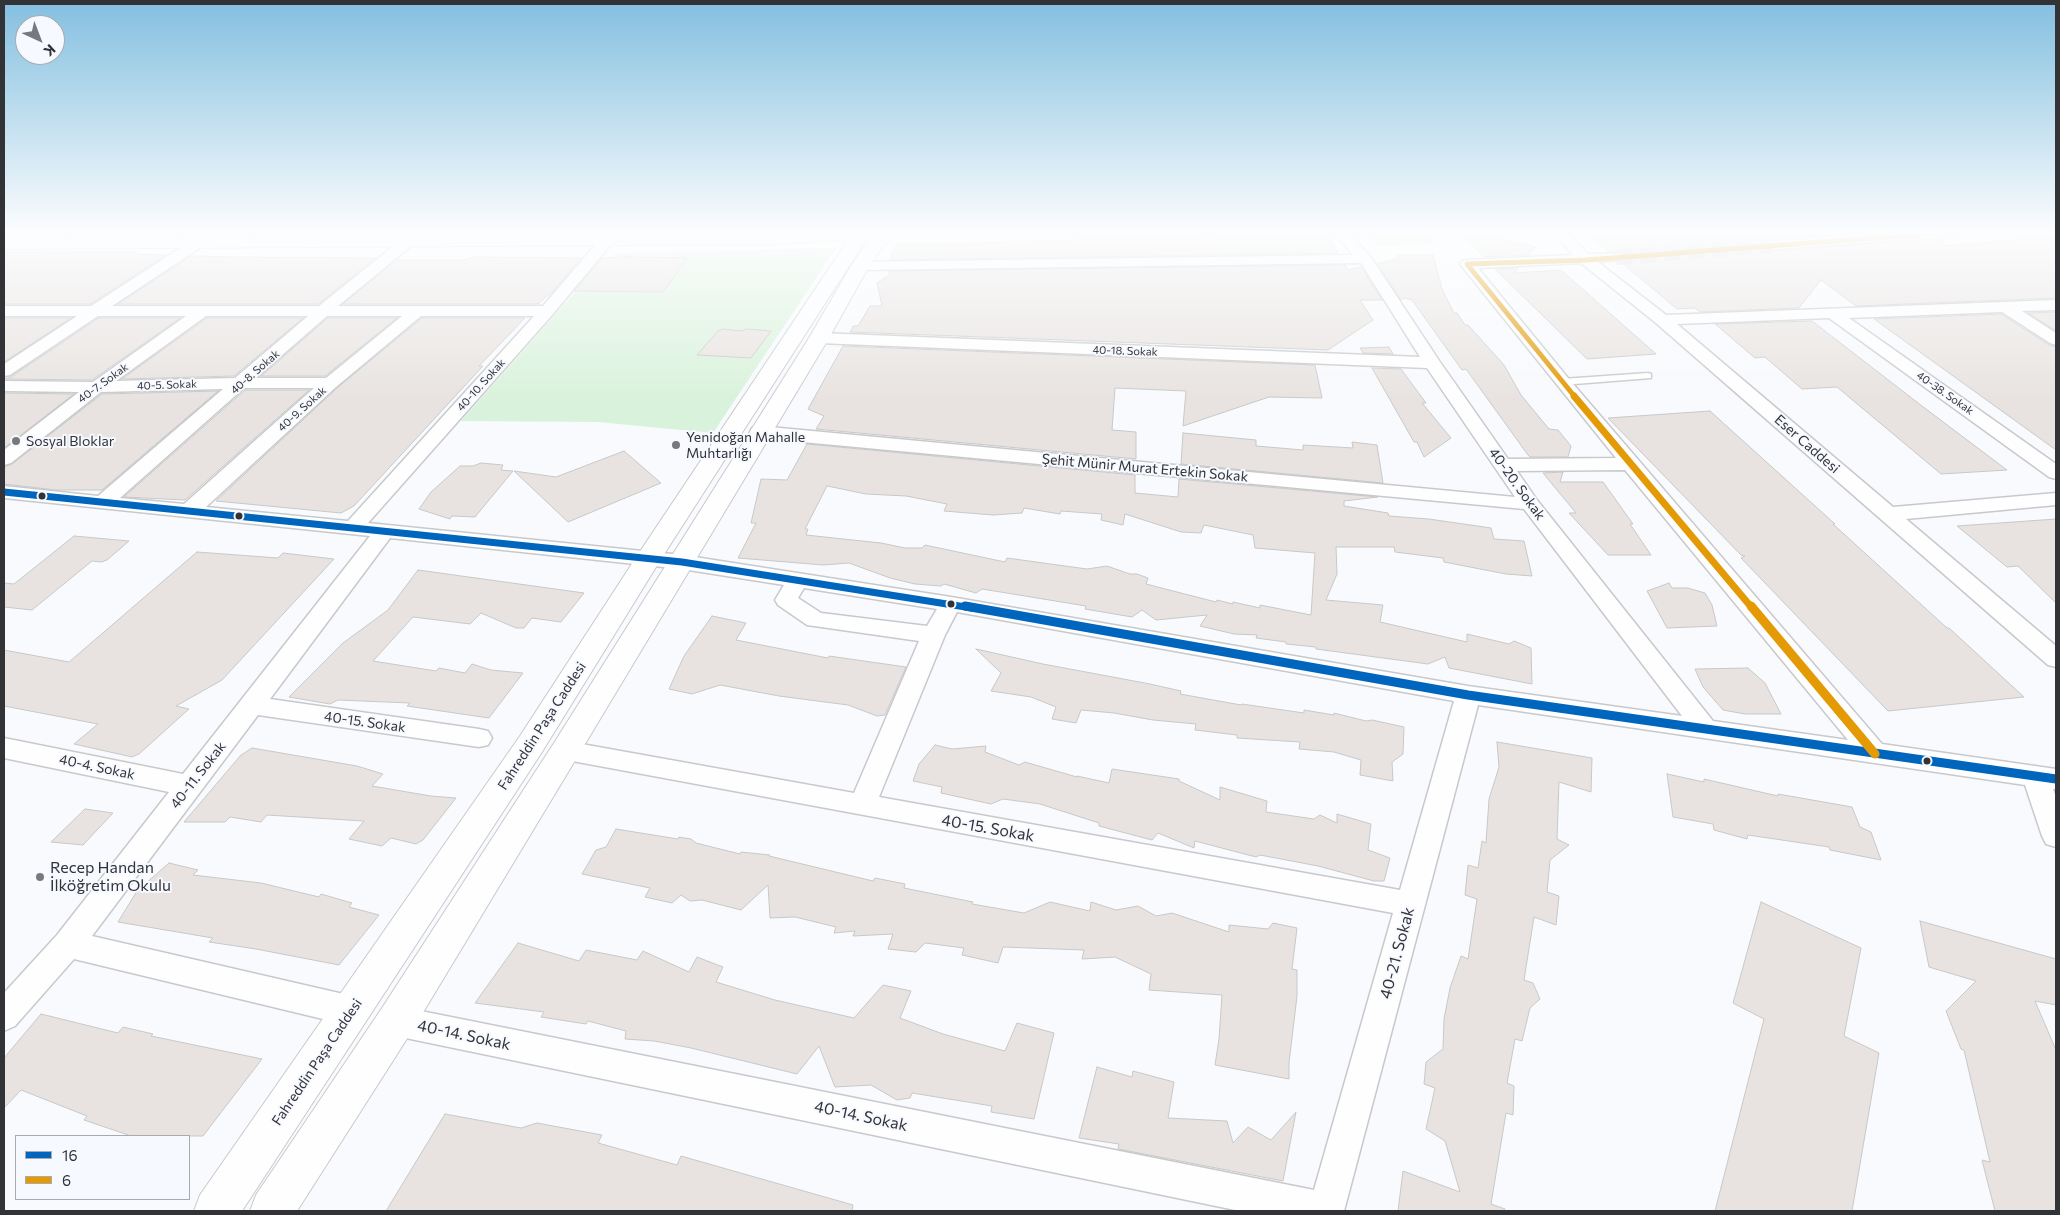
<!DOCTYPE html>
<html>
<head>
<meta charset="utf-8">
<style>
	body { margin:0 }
	#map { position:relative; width:2060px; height:1215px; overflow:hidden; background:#f8fafd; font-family:Commissioner,sans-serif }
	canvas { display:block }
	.frame { position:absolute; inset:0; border:5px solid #323336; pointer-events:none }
	.legend { position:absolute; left:15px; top:1135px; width:175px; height:65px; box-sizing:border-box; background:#f6f9ff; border:1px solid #a8aaaf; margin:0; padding:6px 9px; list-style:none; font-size:15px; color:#323336 }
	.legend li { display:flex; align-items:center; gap:10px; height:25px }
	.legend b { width:25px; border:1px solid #a8aaaf }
	.north { position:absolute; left:15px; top:15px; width:50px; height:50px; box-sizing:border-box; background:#f6f9ff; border:1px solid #a8aaaf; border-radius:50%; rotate:137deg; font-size:14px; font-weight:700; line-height:20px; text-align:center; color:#323336 }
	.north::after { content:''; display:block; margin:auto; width:18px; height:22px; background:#77797c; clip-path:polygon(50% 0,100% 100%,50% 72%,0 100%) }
</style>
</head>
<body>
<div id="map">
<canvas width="2060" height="1215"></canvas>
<div class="frame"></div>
<ul class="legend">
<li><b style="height:6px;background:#0065bd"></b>16</li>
<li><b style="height:6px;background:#e39a05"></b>6</li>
</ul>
<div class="north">K</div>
</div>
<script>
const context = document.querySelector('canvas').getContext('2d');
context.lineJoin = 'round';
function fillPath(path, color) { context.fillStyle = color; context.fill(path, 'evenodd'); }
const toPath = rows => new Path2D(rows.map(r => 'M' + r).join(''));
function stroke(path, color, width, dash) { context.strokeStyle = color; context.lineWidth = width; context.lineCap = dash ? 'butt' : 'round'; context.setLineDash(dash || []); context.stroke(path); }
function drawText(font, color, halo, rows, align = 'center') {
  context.font = font + ' Commissioner,sans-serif'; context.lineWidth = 4; context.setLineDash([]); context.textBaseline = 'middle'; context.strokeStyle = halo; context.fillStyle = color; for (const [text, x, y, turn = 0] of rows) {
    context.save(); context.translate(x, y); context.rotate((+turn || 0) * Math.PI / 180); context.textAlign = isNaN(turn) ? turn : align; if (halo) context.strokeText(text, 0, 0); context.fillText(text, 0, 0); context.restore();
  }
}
const green = toPath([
	[1368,231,1425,231,1435,244,1377,245],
	[836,248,713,433,598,422,461,421,605,258,623,253]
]);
const building = toPath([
	[1457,231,1468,231,1536,247,1529,255,1484,257,1457,231],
	[1584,231,1886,231,1769,240,1765,246,1769,250,1774,251,1943,238,1943,246,2056,236,2056,298,1856,306,1821,280,1799,308,1700,312,1695,308,1677,309,1621,262,1625,258,1623,253,1609,252,1584,231],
	[1228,234,1327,234,1338,253,891,260,892,251,896,249,897,244,949,244,1228,234],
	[4,252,137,252,134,254,166,255,90,304,4,304,4,252],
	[1397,255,1433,255,1442,289,1454,313,1457,313,1465,325,1468,325,1504,365,1521,395,1549,429,1558,430,1571,446,1568,457,1530,457,1528,455,1466,369,1462,370,1412,300,1404,298,1401,300,1377,264,1397,259,1397,255],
	[191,256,240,257,375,258,318,304,118,304,191,256],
	[474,257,581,258,553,291,538,304,343,304,396,260,463,260,474,257],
	[626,257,687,258,663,292,574,291,602,258,626,257],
	[1345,265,1348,270,1361,267,1382,300,1360,300,1373,320,1328,350,850,332,853,326,858,326,870,306,882,306,877,283,889,275,890,271,1345,265],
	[1518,268,1514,273,1561,270,1656,354,1587,359,1495,269,1518,268],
	[2056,312,2056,331,2028,313,2056,312],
	[2001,314,2049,345,2056,347,2056,450,1874,319,2001,314],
	[4,318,71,318,4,362,4,318],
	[99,318,180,318,92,380,4,379,11,377,99,318],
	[207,318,303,318,234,376,122,379,207,318],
	[328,318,397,318,325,376,261,376,328,318],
	[422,318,525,318,479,366,483,366,354,506,341,513,216,501,337,388,422,318],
	[1812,321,1922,406,2007,470,1941,474,1837,387,1802,389,1765,357,1755,358,1715,324,1812,321],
	[723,329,741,331,747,329,771,331,751,358,697,355,718,331,723,329],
	[843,346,1315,365,1322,398,1269,397,1183,426,1186,391,1115,388,1112,430,1136,432,1136,459,816,429,824,416,808,409,843,346],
	[1389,347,1393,354,1363,353,1360,348,1389,347],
	[1372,368,1401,369,1426,403,1422,403,1451,438,1424,457,1417,442,1414,442,1372,368],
	[245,390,309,390,185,500,124,497,245,390],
	[218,391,102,490,56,490,4,484,4,467,12,464,102,394,218,391],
	[4,393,74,394,4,448,4,393],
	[1710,411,1835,524,1833,524,1947,628,1949,628,2024,697,1888,711,1741,558,1745,556,1741,555,1608,418,1710,411],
	[1183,433,1256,440,1256,446,1303,450,1303,445,1353,448,1352,442,1377,445,1383,483,1181,464,1183,433],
	[807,444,1135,475,1135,493,1178,497,1179,479,1378,497,1344,501,1344,506,1388,513,1389,516,1429,519,1491,528,1494,539,1524,541,1532,576,1506,574,1444,562,1443,558,1395,552,1394,547,1336,547,1337,574,1326,600,1383,605,1380,622,1467,642,1467,634,1509,644,1514,641,1531,648,1532,684,1449,668,1445,657,1428,664,1316,649,1316,647,1286,644,1286,642,1256,638,1257,635,1234,634,1200,626,1207,615,1156,620,1142,610,1132,617,1085,609,1086,606,982,589,976,593,944,584,941,586,915,584,890,578,849,563,823,565,738,558,756,523,751,523,761,479,787,480,807,444],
	[827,486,866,494,906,496,947,504,944,511,993,515,1022,513,1024,508,1060,514,1061,511,1102,514,1101,520,1123,525,1125,514,1181,532,1201,533,1204,525,1253,535,1255,548,1315,553,1311,615,1260,605,1260,608,1233,602,1233,604,1217,600,1216,602,1146,584,1148,578,1137,574,1130,574,1107,566,1087,569,1007,558,1005,562,925,545,922,548,905,548,881,543,806,535,808,529,805,529,827,486],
	[624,451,661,483,568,522,514,471,556,477,624,451],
	[481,463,503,465,501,470,513,471,475,517,452,516,450,519,419,509,431,492,460,466,473,466,481,463],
	[1563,472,1560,482,1603,482,1633,524,1630,524,1651,555,1608,555,1569,513,1576,513,1543,473,1563,472],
	[2056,519,2056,603,2018,566,2007,567,1957,526,2056,519],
	[74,536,129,541,107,560,101,562,92,561,32,610,4,607,4,583,14,584,74,536],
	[197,552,278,558,283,553,334,559,222,680,176,706,189,709,139,754,132,757,74,744,98,724,4,706,4,650,69,662,197,552],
	[418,570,584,593,561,622,532,618,524,628,516,628,481,613,470,624,413,617,373,661,436,671,439,668,465,673,472,664,491,670,523,673,489,718,407,706,410,703,338,700,330,704,289,697,343,643,388,610,418,570],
	[1669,583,1672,588,1688,588,1705,593,1712,605,1717,626,1667,628,1647,591,1669,583],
	[712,616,746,623,736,640,828,658,829,656,906,667,885,715,877,716,848,705,779,696,720,685,692,694,669,689,684,656,712,616],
	[976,649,1043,664,1150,684,1181,691,1180,694,1241,705,1242,704,1304,713,1304,710,1334,715,1334,713,1366,721,1372,720,1404,727,1403,754,1392,762,1393,781,1360,775,1361,760,1334,752,1299,749,1300,742,1237,738,1237,735,1195,730,1196,724,1153,720,1114,713,1081,710,1076,723,1052,719,1056,707,1031,697,991,691,1001,673,976,649],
	[1748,668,1765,683,1781,714,1745,714,1723,710,1703,687,1695,669,1748,668],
	[1497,742,1592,758,1591,792,1559,782,1557,839,1569,845,1550,860,1547,892,1559,896,1556,925,1534,917,1524,980,1533,983,1540,999,1530,1008,1522,1041,1515,1039,1507,1083,1514,1086,1513,1115,1506,1113,1491,1204,1505,1209,1504,1211,1398,1211,1403,1171,1460,1192,1445,1141,1426,1129,1435,1088,1424,1084,1426,1062,1443,1049,1444,1019,1450,988,1461,956,1468,959,1477,899,1465,895,1468,865,1478,868,1482,841,1486,843,1489,799,1499,767,1497,742],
	[935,745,952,749,986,746,985,752,1019,765,1025,762,1077,777,1077,776,1109,783,1112,769,1179,779,1179,781,1220,800,1220,787,1267,801,1266,812,1314,819,1320,815,1337,823,1337,814,1371,824,1368,850,1390,858,1384,881,1374,881,1318,866,1260,855,1256,857,1195,841,1194,848,1158,833,1152,840,1099,826,1099,823,1040,804,1003,799,991,804,941,793,942,787,913,781,919,764,935,745],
	[252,748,357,766,383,774,372,786,431,796,456,798,423,840,416,844,391,838,382,846,349,839,364,821,267,815,261,822,230,817,225,822,184,822,241,755,252,748],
	[1667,774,1704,782,1704,779,1778,796,1778,794,1852,807,1860,827,1871,832,1881,860,1830,850,1829,847,1748,835,1747,839,1714,830,1713,824,1673,817,1667,774],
	[85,809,113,813,83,845,51,842,85,809],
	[616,829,678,839,679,837,691,839,696,843,740,854,741,852,770,855,769,856,873,881,875,878,905,884,904,888,973,902,972,904,1024,913,1050,902,1090,911,1091,902,1116,910,1138,906,1156,916,1172,913,1229,932,1229,925,1268,929,1273,923,1297,928,1292,969,1297,970,1297,996,1289,1063,1289,1079,1215,1065,1219,1039,1222,995,1149,990,1151,974,1115,957,1082,959,1084,950,1003,947,998,963,962,955,964,948,925,943,916,952,888,949,893,934,853,936,855,931,834,933,836,927,795,917,770,918,768,885,741,910,702,900,690,901,681,895,672,903,645,897,650,888,582,874,596,850,606,847,616,829],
	[169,863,198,870,193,875,261,883,319,897,321,894,352,903,349,907,379,915,339,965,256,949,209,942,213,938,118,922,137,891,169,863],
	[1761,902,1861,948,1844,1036,1879,1053,1852,1211,1715,1211,1764,1019,1733,1003,1761,902],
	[1920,921,2056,959,2056,1005,2035,1001,2056,1050,2056,1211,1995,1211,1982,1160,1990,1162,1964,1050,1961,1049,1946,1011,1976,981,1929,967,1920,921],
	[518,943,579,961,586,950,637,960,643,951,689,972,697,957,723,967,716,982,775,1000,854,1018,883,985,911,991,900,1018,943,1034,1005,1051,1017,1023,1054,1033,1034,1119,991,1112,992,1106,912,1093,910,1098,897,1100,871,1085,835,1087,819,1046,797,1074,691,1048,654,1041,625,1039,626,1031,588,1021,586,1024,541,1017,544,1012,475,1003,518,943],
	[41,1014,118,1033,123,1027,153,1034,151,1036,262,1059,203,1136,131,1136,84,1120,87,1116,21,1090,4,1108,4,1058,41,1014],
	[1097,1067,1132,1077,1133,1071,1174,1082,1168,1118,1227,1121,1233,1143,1248,1127,1271,1140,1296,1112,1283,1181,1118,1149,1119,1144,1079,1138,1097,1067],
	[445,1114,521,1128,537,1123,602,1135,598,1143,677,1165,681,1156,853,1205,852,1211,386,1211,445,1114]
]);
const streetTunnel = toPath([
	[1616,257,1774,245]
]);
const lane = toPath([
	[1648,373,1651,374,1651,378,1562,385,1558,382,1562,379,1648,373]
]);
const street = toPath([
	[255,231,270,231,263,238,258,239,251,235,255,231],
	[449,231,465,231,469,235,462,239,457,238,449,231],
	[501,231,517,231,511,237,506,238,499,234,501,231],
	[627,231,641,231,638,236,633,237,628,236,627,231],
	[1332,231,1347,231,1370,256,1440,362,1508,459,1616,458,1460,264,1462,261,1467,260,1573,255,1551,231,1566,231,1588,254,1621,254,1623,257,1621,260,1598,262,1666,315,2056,300,2056,310,2022,311,2056,333,2056,345,2050,343,2002,312,1849,318,2056,464,2056,479,2049,477,1829,318,1677,324,1893,507,2056,493,2056,505,1906,519,2056,646,2056,667,2048,665,1656,323,1581,263,1478,268,1568,378,1882,744,2056,769,2056,789,2053,789,2056,797,2056,847,2046,844,2042,836,2025,785,1478,705,1344,1211,1240,1211,396,1036,385,1032,380,1021,385,1010,396,1006,1314,1190,1393,913,556,758,552,751,556,744,565,741,854,793,919,641,807,625,778,605,775,600,784,585,682,569,390,538,270,699,479,729,488,731,492,738,488,745,479,747,258,715,92,936,352,996,363,1001,368,1011,363,1021,352,1026,74,959,15,1026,4,1031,4,993,57,935,169,792,4,758,4,738,183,774,370,536,4,498,4,486,98,496,223,389,101,392,11,463,4,465,4,450,79,392,4,391,4,381,93,382,186,316,98,316,10,375,4,376,4,364,77,316,4,316,4,306,91,306,191,241,196,240,201,241,203,244,201,247,112,306,319,306,401,240,406,239,411,240,413,243,411,246,338,306,543,306,601,238,606,237,611,238,613,241,611,244,553,314,368,523,682,555,951,597,1468,686,1682,716,1524,509,759,438,752,436,750,432,752,428,759,426,1515,497,1427,368,819,343,813,341,811,338,813,335,819,333,1420,357,1361,263,860,270,855,269,853,266,855,263,860,262,1353,255,1332,231],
	[206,316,308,316,235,378,116,381,206,316],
	[327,316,402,316,326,378,256,378,327,316],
	[421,316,534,316,348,521,206,507,336,387,421,316],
	[244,388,314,388,184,504,120,498,244,388],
	[1625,470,1848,740,1713,721,1537,500,1517,471,1625,470],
	[804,588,937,609,927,626,821,613,798,598,804,588],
	[957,612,1454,701,1400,890,879,797,945,635,957,612],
	[1910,231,1972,231,1965,235,1774,249,1769,248,1767,245,1769,242,1774,241,1910,231]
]);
const secondary = toPath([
	[824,231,862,231,865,234,862,238,856,239,777,244,4,249,4,239,658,236,777,234,824,231],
	[887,231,940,231,937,235,931,236,893,239,887,238,884,234,887,231]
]);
const primary = toPath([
	[854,231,866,231,869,235,661,559,542,752,242,1211,194,1211,200,1195,520,736,635,559,854,231],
	[885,231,891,232,894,236,881,249,869,266,829,338,576,759,410,1034,297,1211,250,1211,256,1195,382,1008,554,743,809,338,851,266,869,241,879,232,885,231]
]);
const bus1Far1 = toPath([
	[4,492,682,562,972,608]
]);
const bus1 = toPath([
	[965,606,1468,695,2056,779]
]);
const bus2Far2 = toPath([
	[1575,397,1467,264,1586,260,1965,231]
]);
const bus2Far1 = toPath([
	[1574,396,1752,608]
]);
const bus2 = toPath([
	[1751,606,1875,754]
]);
const markers = [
	[16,441,5,"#77797c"],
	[676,445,5,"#77797c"],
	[42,496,4.5,"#323336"],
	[239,516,4.5,"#323336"],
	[951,604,4.5,"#323336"],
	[1927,761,4.5,"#323336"],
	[40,877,5,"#77797c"]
];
const farStreetnames = [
	["40-18. Sokak",1125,351,2],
	["40-8. Sokak",255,372,-41],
	["40-7. Sokak",103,383,-36],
	["40-5. Sokak",167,385,-2],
	["40-10. Sokak",481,385,-48],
	["40-38. Sokak",1945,393,35],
	["40-9. Sokak",302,409,-42]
];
const poiNames = [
	["Yenidoğan Mahalle",686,437],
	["Muhtarlığı",686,453],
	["Sosyal Bloklar",26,441]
];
const streetNames = [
	["Eser Caddesi",1807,444,41],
	["Şehit Münir Murat Ertekin Sokak",1145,468,5],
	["40-20. Sokak",1517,484,54],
	["40-15. Sokak",365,722,8],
	["Fahreddin Paşa Caddesi",542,726,-57],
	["40-4. Sokak",97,767,12],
	["40-11. Sokak",198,775,-52],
	["Fahreddin Paşa Caddesi",317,1062,-56]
];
const nearStreetnames = [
	["40-15. Sokak",988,828,10],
	["40-21. Sokak",1397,953,-75],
	["40-14. Sokak",464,1035,12],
	["40-14. Sokak",861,1116,12]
];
const nearPoinames = [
	["Recep Handan",50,868],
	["İlköğretim Okulu",50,886]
];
fillPath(green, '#d9f2db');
fillPath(building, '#e8e3e0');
stroke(building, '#c8c8c8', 1);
stroke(streetTunnel, '#d0d2d5', 16, [16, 8]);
stroke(lane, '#c8c9cc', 3);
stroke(street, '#c8c9cc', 3);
stroke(secondary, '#c8c9cc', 2);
stroke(primary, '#c8c9cc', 2);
fillPath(lane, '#fefeff');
fillPath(street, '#fefeff');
fillPath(secondary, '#fefeff');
fillPath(primary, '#fefeff');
stroke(bus1Far1, '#0065bd', 7);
stroke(bus1, '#0065bd', 9);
stroke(bus2Far2, '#e39a05', 5);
stroke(bus2Far1, '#e39a05', 7);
stroke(bus2, '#e39a05', 9);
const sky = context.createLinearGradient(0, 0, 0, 401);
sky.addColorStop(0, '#83bfe0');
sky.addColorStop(0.58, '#fcfdfe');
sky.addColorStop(1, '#fcfdfe00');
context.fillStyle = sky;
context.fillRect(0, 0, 2060, 401);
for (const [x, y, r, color] of markers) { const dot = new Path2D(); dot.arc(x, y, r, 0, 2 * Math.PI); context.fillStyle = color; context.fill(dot); stroke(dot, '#f6f9ff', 2); }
drawText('11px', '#323336', '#f6f9ff', farStreetnames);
drawText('14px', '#323336', '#f6f9ff', poiNames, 'left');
drawText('14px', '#323336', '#f6f9ff', streetNames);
drawText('16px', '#323336', '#f6f9ff', nearStreetnames);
drawText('16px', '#323336', '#f6f9ff', nearPoinames, 'left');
</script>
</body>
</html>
